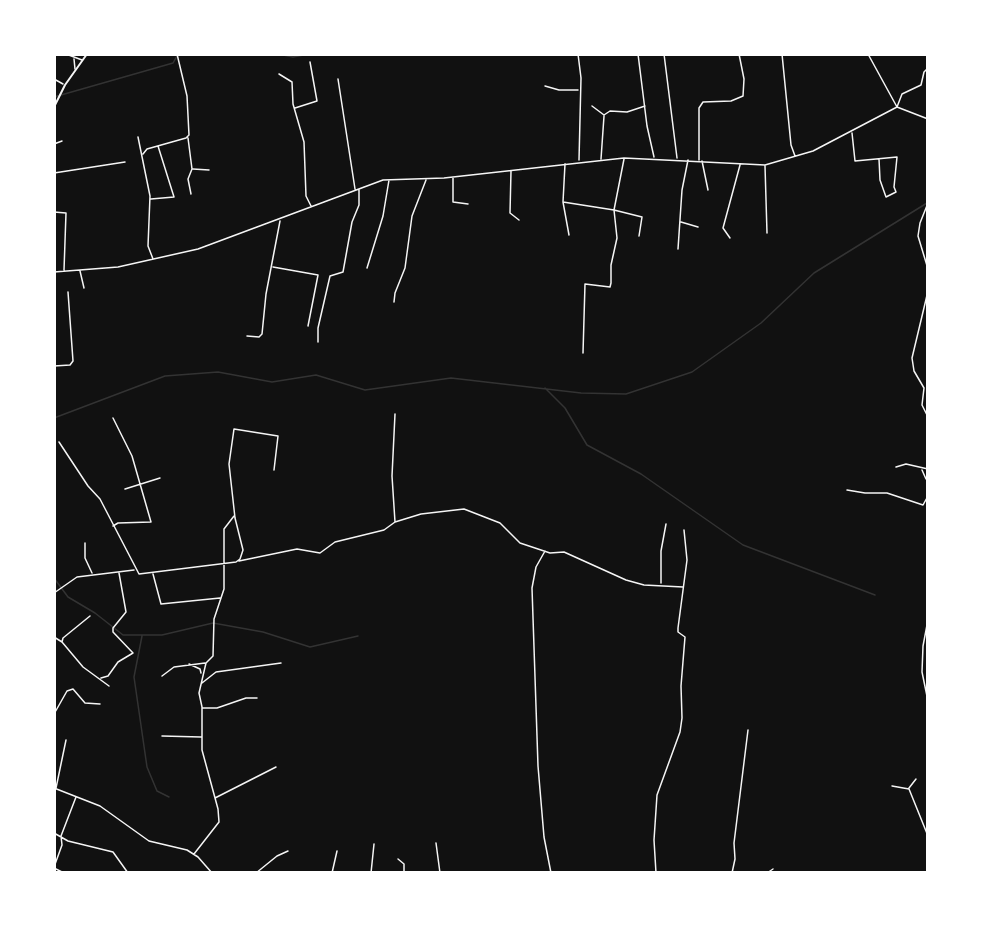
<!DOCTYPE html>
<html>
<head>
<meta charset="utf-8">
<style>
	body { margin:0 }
	#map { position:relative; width:982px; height:927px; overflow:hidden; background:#111; font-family:"Roboto Condensed",sans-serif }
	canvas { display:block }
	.frame { position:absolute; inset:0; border:56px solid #fff; pointer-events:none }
</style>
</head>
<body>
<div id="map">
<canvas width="982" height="927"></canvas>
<div class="frame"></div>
</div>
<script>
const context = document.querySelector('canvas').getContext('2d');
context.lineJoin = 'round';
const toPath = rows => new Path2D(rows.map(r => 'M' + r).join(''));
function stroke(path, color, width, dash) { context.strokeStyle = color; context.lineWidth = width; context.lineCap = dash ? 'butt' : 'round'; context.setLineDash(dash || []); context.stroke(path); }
const stream = toPath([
	[278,54,293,57,309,54],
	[54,97,173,63,177,56,184,54],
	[545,388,565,408,587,445,641,474,743,545,875,595],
	[54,418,165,376,218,372,272,382,316,375,365,390,451,378,581,393,626,394,692,372,761,323,814,273,927,203],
	[54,578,68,597,95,613,123,635,162,635,213,623,263,632,310,647,358,636],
	[142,636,134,677,147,767,157,791,169,797]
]);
const minor = toPath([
	[66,54,82,60],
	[578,54,581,78,579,160],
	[638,54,647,126,654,157],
	[664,54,677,158],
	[782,54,791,145,795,156],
	[868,54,897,107,902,94,921,85,924,72,928,68],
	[74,59,75,69],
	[279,74,292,82,293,104,304,142,306,196,311,206],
	[54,79,63,84],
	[338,79,355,189],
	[545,86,559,90,578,90],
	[592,106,604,115,610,111,627,112,645,106],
	[295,108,317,101,310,62],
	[852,133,855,161,897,157,894,187,896,192,886,197,880,180,879,159],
	[138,137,150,196,148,246,153,259],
	[188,138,192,169,188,179,191,194],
	[54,144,62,141],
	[143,154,147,149,186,138,189,135,187,96,177,54],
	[601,159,604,116],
	[699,160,699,108,703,102,731,101,743,96,744,79,739,54],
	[702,161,708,190],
	[565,164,563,202,569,235],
	[765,166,767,233],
	[193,169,209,170],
	[511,171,510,213,519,220],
	[54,173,125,162],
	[453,178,453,202,468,204],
	[151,199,174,197,158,146],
	[563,202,614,210,642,217,639,236],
	[928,203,920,223,918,236,928,269],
	[54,212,66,213,64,270],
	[681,222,698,227],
	[730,238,723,228,740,165],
	[678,249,682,190,688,160],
	[273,267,318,275,308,326],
	[367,268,383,216,389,180],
	[80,271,84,288],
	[54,272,118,267,198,249,383,180,444,178,624,158,765,165,813,151,897,107,928,119],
	[928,291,912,358,914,371,924,388,922,405,928,417],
	[394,302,395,293,405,268,412,216,426,180],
	[247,336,259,337,262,334,266,294,280,221],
	[318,342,318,328,330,276,343,272,352,222,359,205,359,189],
	[583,353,585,284,610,287,611,283,611,265,617,238,614,210,624,159],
	[54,366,70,365,73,361,68,292],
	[59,442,88,486,100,499,139,574,236,562,240,559,243,550,235,518,229,464,234,429,278,436,274,470],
	[896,467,906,464,928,469],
	[922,470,926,479],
	[125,489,160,478],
	[847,490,865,493,887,493,923,505,928,496],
	[395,522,421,514,464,509,500,523,520,543,550,553,564,552,626,580,644,585,683,587],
	[113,526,118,523,151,522,132,456,113,418],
	[85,543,85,558,92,573],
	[545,551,536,567,532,588,538,766,544,837,551,873],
	[239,561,297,549,320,553,335,542,384,530,395,522,392,476,395,414],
	[153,574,161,604,220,598],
	[661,583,661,551,666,524],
	[54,593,77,577,134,570],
	[927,625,923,646,922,672,928,701],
	[54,637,62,642,63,638,90,616],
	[62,642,83,667,109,686],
	[189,664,200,669,201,673],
	[162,676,174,667,205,663],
	[101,678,108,676,118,662,133,653,113,632,113,628,126,612,119,573],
	[202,683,216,672,281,663],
	[203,708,217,708,246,698,257,698],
	[54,714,67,691,73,689,85,703,100,704],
	[162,736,201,737],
	[892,786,909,789,928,836],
	[54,788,100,806,149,841,187,850,198,857,212,873],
	[56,788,66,740],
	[909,788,916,779],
	[215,798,276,767],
	[54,833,68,841,113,852,128,873],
	[436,843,440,873],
	[194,854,219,822,218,809,202,750,202,707,199,693,206,663,213,656,214,619,224,589,224,529,234,516],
	[398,859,404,864,404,873],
	[54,867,62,845,61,836,76,797],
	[54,868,64,873],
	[256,873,277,856,288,851],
	[332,873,337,851],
	[371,873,374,844],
	[656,873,654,840,657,795,680,732,682,718,681,686,685,637,678,632,678,628,687,560,684,530],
	[732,873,735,859,734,843,748,730],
	[767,873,773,869]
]);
const secondary = toPath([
	[54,107,65,85,87,54]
]);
stroke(stream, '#333', 1.5);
stroke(minor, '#f5f5f5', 1.5);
stroke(secondary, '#f5f5f5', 2);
</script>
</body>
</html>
